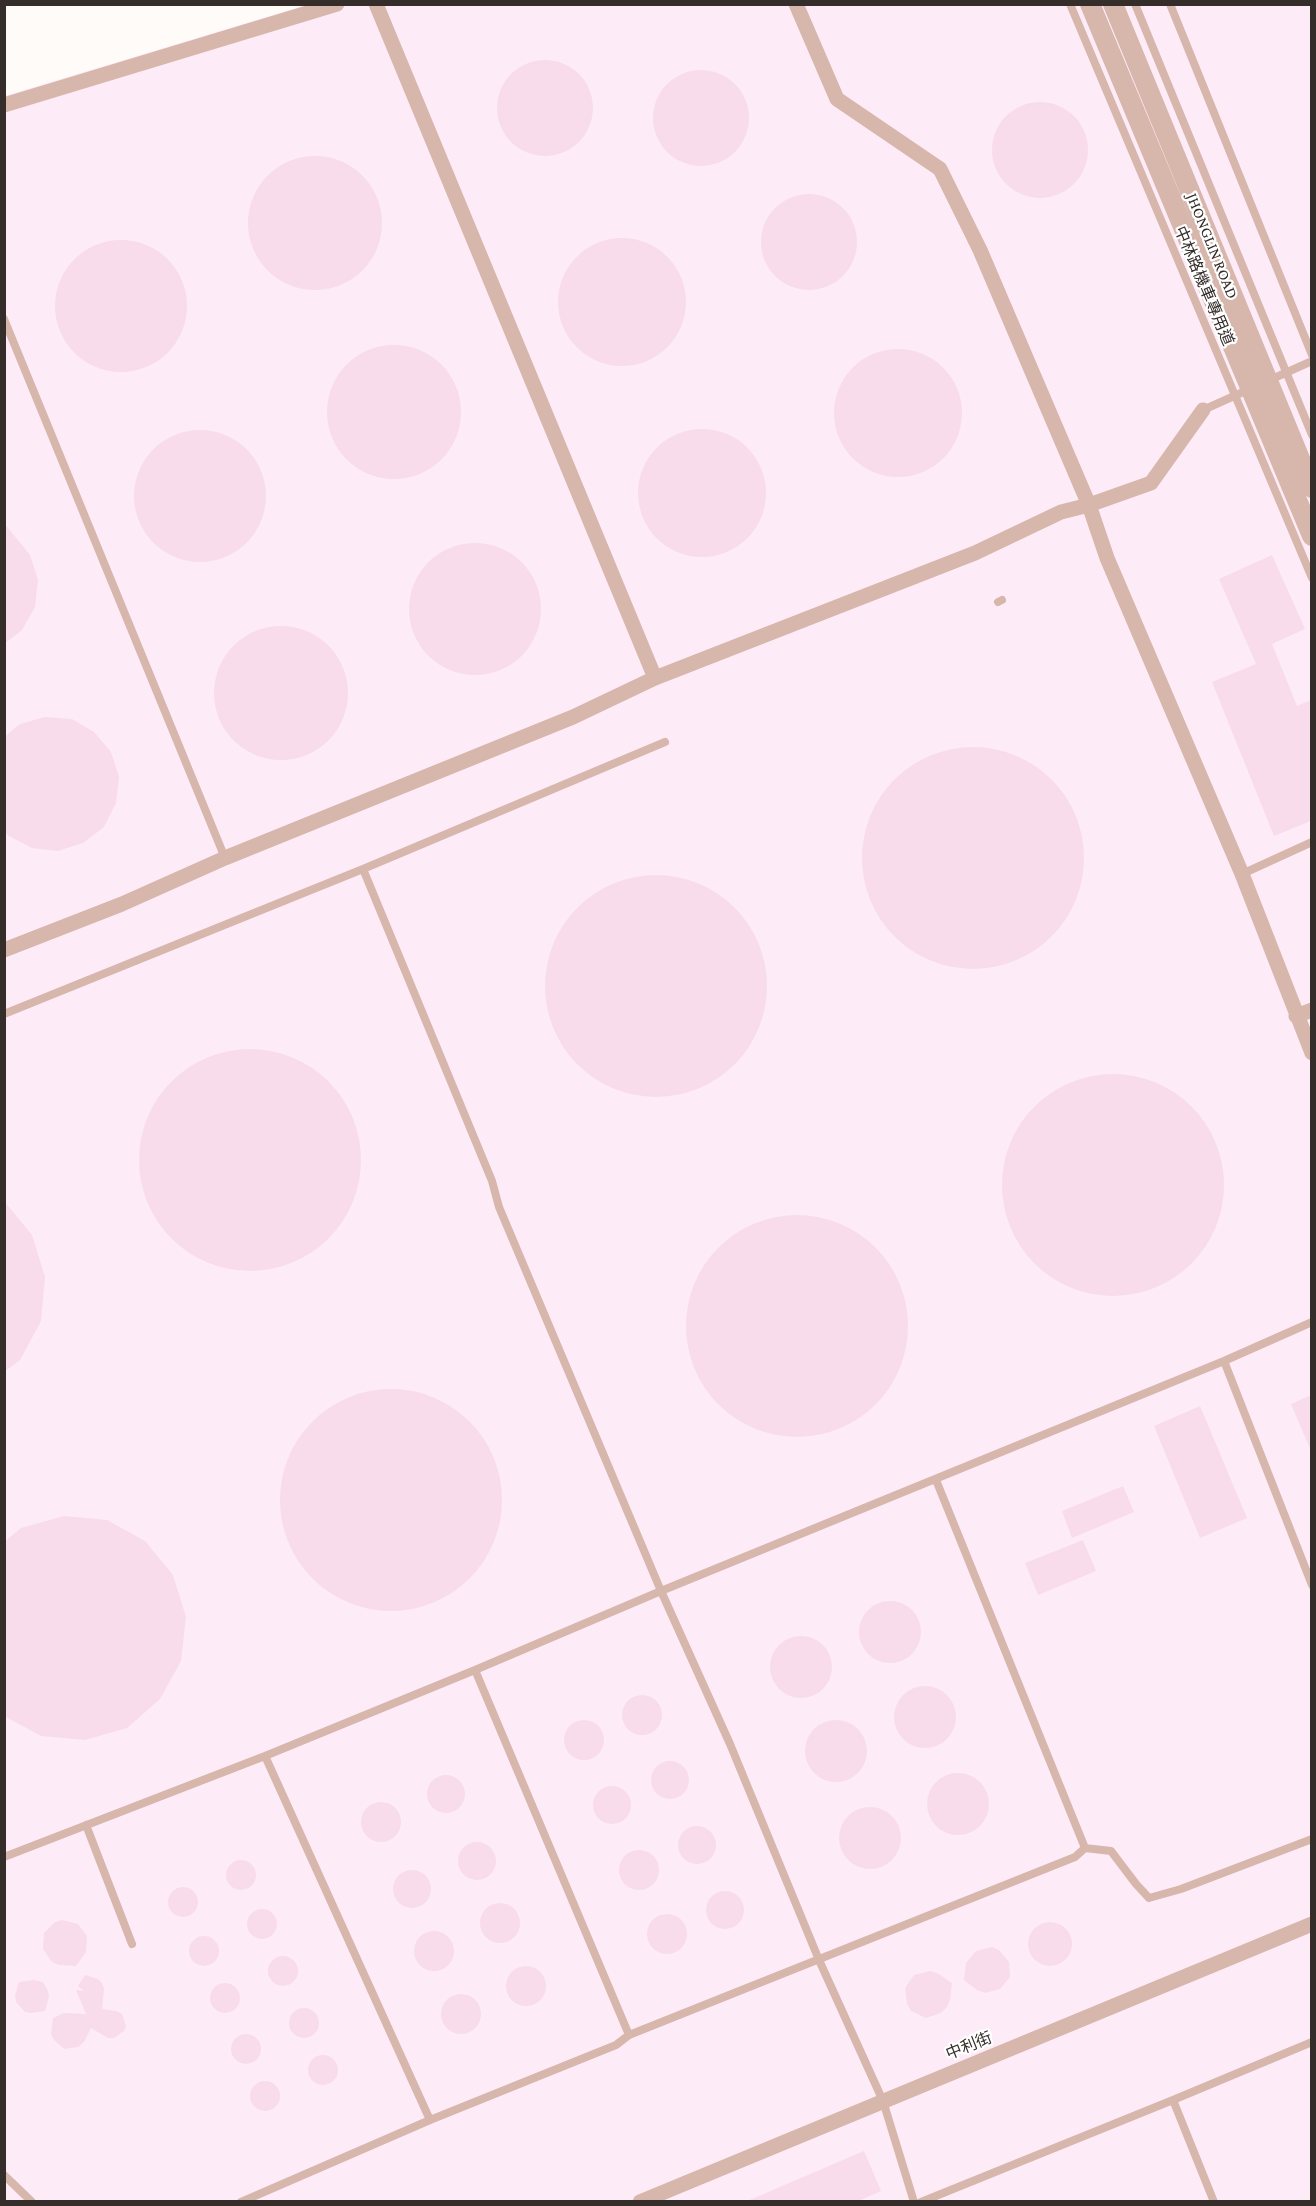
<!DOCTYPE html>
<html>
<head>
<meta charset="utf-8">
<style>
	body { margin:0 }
	#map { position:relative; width:1316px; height:2206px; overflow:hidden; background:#fefbf9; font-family:"Crimson Pro",serif }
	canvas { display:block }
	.frame { position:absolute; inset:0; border:6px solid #342d2a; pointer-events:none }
</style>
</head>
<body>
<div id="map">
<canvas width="1316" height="2206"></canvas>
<div class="frame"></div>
</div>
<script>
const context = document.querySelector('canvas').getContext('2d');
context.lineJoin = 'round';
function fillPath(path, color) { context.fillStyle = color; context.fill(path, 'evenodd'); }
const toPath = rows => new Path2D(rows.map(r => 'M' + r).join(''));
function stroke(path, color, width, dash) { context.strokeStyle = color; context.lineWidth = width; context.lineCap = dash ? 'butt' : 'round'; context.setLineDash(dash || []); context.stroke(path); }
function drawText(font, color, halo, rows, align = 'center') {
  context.font = font + ' "Crimson Pro","Noto Sans TC",serif'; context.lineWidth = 4.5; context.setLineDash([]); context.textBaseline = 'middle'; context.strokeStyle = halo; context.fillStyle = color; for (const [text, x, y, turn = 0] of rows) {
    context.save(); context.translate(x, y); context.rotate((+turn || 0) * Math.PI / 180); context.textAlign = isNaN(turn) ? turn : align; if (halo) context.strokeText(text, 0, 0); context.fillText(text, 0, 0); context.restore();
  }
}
const industrial = toPath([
	[306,5,1311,5,1311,2201,5,2201,4,96]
]);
const building = toPath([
	'497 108a48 48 0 1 1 96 0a48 48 0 1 1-96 0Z',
	'653 118a48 48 0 1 1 96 0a48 48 0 1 1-96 0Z',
	'992 150a48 48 0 1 1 96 0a48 48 0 1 1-96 0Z',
	'248 223a67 67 0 1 1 134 0a67 67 0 1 1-134 0Z',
	'761 242a48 48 0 1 1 96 0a48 48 0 1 1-96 0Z',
	'558 302a64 64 0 1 1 128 0a64 64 0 1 1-128 0Z',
	'55 306a66 66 0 1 1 132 0a66 66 0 1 1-132 0Z',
	'327 412a67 67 0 1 1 134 0a67 67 0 1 1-134 0Z',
	'834 413a64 64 0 1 1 128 0a64 64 0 1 1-128 0Z',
	'638 493a64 64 0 1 1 128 0a64 64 0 1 1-128 0Z',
	'134 496a66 66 0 1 1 132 0a66 66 0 1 1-132 0Z',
	[4,523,30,555,38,580,35,607,22,630,4,644],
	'409 609a66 66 0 1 1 132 0a66 66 0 1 1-132 0Z',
	[1272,555,1305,629,1272,644,1297,706,1311,700,1311,821,1274,836,1212,682,1256,664,1219,579],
	'214 693a67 67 0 1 1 134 0a67 67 0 1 1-134 0Z',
	[45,717,72,719,94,732,111,752,119,777,116,803,104,827,83,843,58,851,32,848,9,836,4,831,4,737,20,724],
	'862 858a111 111 0 1 1 222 0a111 111 0 1 1-222 0Z',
	'545 986a111 111 0 1 1 222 0a111 111 0 1 1-222 0Z',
	'139 1160a111 111 0 1 1 222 0a111 111 0 1 1-222 0Z',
	'1002 1185a111 111 0 1 1 222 0a111 111 0 1 1-222 0Z',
	[4,1201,32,1235,45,1277,41,1321,20,1360,4,1372],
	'686 1326a111 111 0 1 1 222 0a111 111 0 1 1-222 0Z',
	'280 1500a111 111 0 1 1 222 0a111 111 0 1 1-222 0Z',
	[1311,1395,1311,1451,1291,1404],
	[1200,1406,1247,1518,1200,1538,1154,1426],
	[1123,1486,1134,1512,1072,1538,1062,1511],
	[64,1516,107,1520,145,1541,173,1575,186,1617,181,1661,160,1699,127,1728,85,1740,41,1736,4,1716,4,1542,21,1528],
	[1083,1540,1096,1571,1038,1595,1025,1563],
	'859 1632a31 31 0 1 1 62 0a31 31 0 1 1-62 0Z',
	'770 1667a31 31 0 1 1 62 0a31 31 0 1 1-62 0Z',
	'894 1717a31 31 0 1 1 62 0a31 31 0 1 1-62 0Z',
	'622 1715a20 20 0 1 1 40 0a20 20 0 1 1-40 0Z',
	'805 1751a31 31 0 1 1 62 0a31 31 0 1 1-62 0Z',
	'564 1740a20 20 0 1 1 40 0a20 20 0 1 1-40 0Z',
	'651 1780a19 19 0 1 1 38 0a19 19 0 1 1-38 0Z',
	'927 1804a31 31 0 1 1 62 0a31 31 0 1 1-62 0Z',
	'427 1794a19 19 0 1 1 38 0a19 19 0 1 1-38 0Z',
	'593 1805a19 19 0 1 1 38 0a19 19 0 1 1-38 0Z',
	'361 1822a20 20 0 1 1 40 0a20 20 0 1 1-40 0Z',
	'839 1838a31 31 0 1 1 62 0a31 31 0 1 1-62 0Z',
	'678 1845a19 19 0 1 1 38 0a19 19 0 1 1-38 0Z',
	'458 1861a19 19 0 1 1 38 0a19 19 0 1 1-38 0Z',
	'619 1870a20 20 0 1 1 40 0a20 20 0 1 1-40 0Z',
	'226 1875a15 15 0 1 1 30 0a15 15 0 1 1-30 0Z',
	'393 1889a19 19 0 1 1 38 0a19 19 0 1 1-38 0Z',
	'168 1902a15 15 0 1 1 30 0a15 15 0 1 1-30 0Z',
	'706 1910a19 19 0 1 1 38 0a19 19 0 1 1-38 0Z',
	'480 1923a20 20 0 1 1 40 0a20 20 0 1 1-40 0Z',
	'247 1924a15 15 0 1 1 30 0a15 15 0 1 1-30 0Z',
	'647 1934a20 20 0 1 1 40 0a20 20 0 1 1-40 0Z',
	[62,1920,78,1924,87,1936,86,1952,76,1966,59,1965,52,1962,43,1949,44,1933,55,1922],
	'1028 1944a22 22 0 1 1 44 0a22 22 0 1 1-44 0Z',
	'414 1951a20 20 0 1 1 40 0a20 20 0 1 1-40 0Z',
	'189 1951a15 15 0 1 1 30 0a15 15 0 1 1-30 0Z',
	[992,1947,999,1950,1009,1962,1010,1977,1000,1989,985,1993,977,1990,964,1980,966,1963,976,1951],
	'268 1971a15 15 0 1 1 30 0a15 15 0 1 1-30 0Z',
	'506 1986a20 20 0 1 1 40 0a20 20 0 1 1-40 0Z',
	[930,1971,937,1973,952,1983,950,2000,947,2007,941,2013,926,2018,911,2011,907,2004,905,1988,914,1975],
	[85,1975,98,1979,102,1983,104,1989,102,2009,116,2011,122,2014,126,2026,124,2031,114,2038,108,2038,91,2028,84,2042,78,2047,64,2049,54,2040,51,2034,53,2018,64,2013,86,2014,76,1990,84,1991,78,1986],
	[33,1980,43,1982,48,1991,49,1997,45,2011,31,2013,25,2012,16,2002,15,1996,19,1982],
	'210 1998a15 15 0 1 1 30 0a15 15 0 1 1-30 0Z',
	'441 2014a20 20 0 1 1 40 0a20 20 0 1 1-40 0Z',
	'289 2023a15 15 0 1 1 30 0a15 15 0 1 1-30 0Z',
	'231 2049a15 15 0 1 1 30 0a15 15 0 1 1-30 0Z',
	'308 2070a15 15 0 1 1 30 0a15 15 0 1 1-30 0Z',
	'250 2096a15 15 0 1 1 30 0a15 15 0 1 1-30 0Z',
	[864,2151,881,2191,856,2202,745,2202]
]);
const service = toPath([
	[1070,4,1312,578],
	[1135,4,1312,435],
	[1170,4,1312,355],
	[4,319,225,858],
	[998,602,1002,600],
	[363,869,492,1181,499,1207,661,1591,730,1744,819,1960,883,2101,914,2202],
	[1242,874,1312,842],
	[4,1014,363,869,665,742],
	[1224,1361,1312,1585],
	[936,1480,1085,1848],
	[475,1670,629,2035],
	[265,1756,430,2120],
	[86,1825,132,1944],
	[4,1857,265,1756,475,1670,661,1591,1224,1361,1312,1322],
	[1173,2100,1214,2202],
	[4,2175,32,2202],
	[241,2202,430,2120,616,2045,629,2035,1075,1857,1085,1848,1111,1851,1136,1884,1149,1898,1181,1889,1312,1839],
	[921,2202,1173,2100,1312,2042]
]);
const minor = toPath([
	[376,4,655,678],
	[796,4,837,99,940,169,980,250,1089,505,1107,558,1242,874,1312,1053],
	[4,105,337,4],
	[4,950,122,904,225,858,573,717,655,678,975,553,1061,512,1089,505,1151,483,1203,410],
	[1296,1016,1312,1010],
	[640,2202,1312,1924]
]);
const tertiary = toPath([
	[1090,4,1312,536],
	[1113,4,1312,488]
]);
const serviceBridge = toPath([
	[1203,410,1312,361]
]);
const streetNames = [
	["JHONGLIN ROAD",1212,246,68],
	["中林路機車專用道",1204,286,67],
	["中利街",969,2046,-22]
];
fillPath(industrial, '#fdecf8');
fillPath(building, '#f8dceb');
stroke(service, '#d7b6ac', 8);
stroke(minor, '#d7b6ac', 15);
stroke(tertiary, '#d7b6ac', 20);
stroke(serviceBridge, '#d7b6ac', 8);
drawText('16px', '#342d2a', '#fff', streetNames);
</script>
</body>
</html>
